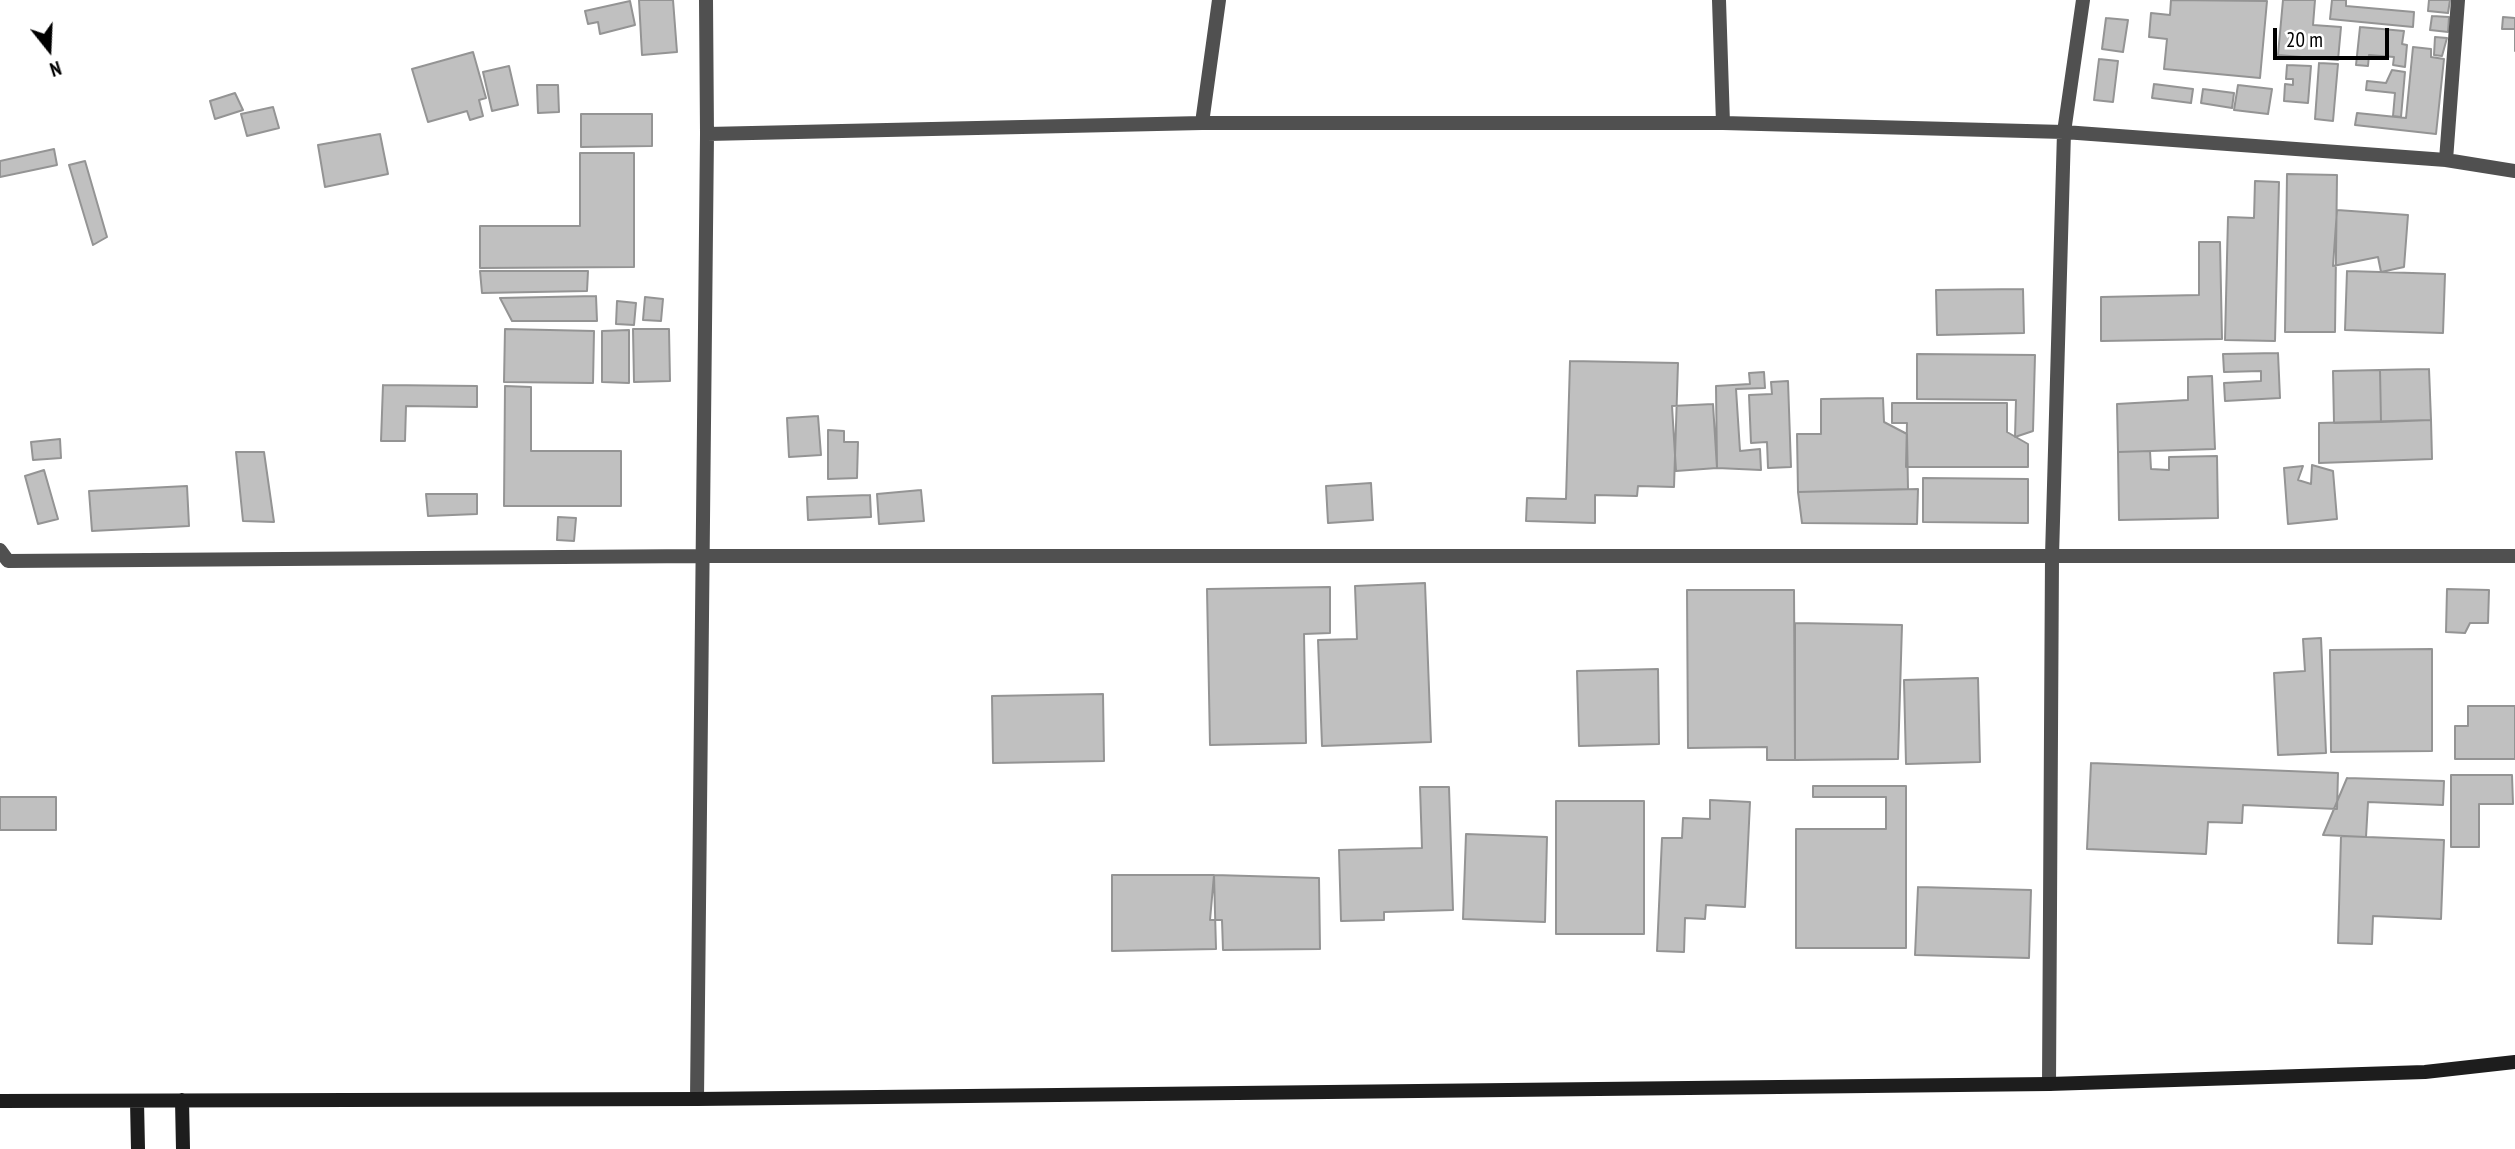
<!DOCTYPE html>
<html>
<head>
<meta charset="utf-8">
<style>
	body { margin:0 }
	#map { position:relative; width:2515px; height:1149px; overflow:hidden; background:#fff; font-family:"PT Sans Narrow",sans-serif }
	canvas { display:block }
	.north { position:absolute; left:14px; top:14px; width:70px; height:70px; -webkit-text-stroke:5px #fff; paint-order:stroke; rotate:162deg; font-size:19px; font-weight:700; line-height:28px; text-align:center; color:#000 }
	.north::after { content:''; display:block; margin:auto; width:24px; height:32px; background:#000; clip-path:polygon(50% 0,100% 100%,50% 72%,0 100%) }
	.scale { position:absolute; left:2273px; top:28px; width:116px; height:32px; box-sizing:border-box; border:4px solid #000; border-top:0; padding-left:9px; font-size:21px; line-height:24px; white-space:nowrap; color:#000; -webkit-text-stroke:5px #fff; paint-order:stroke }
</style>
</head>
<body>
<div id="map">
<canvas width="2515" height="1149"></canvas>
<div class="north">N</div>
<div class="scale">20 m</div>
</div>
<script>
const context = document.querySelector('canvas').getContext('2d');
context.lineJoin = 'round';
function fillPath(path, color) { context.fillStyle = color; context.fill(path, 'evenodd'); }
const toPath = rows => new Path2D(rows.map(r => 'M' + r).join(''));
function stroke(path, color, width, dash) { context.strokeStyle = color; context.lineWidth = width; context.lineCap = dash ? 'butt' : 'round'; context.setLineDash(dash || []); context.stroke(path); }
const building = toPath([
	[639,0,673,0,677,52,642,55,639,0],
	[2171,0,2267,1,2260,78,2164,69,2167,39,2149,37,2151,13,2170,15,2171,0],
	[2283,0,2315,0,2313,25,2341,27,2338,60,2278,55,2283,0],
	[2332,0,2346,0,2346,6,2414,12,2413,27,2330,19,2332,0],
	[2429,0,2450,0,2448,13,2428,11,2429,0],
	[630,1,635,25,600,34,598,22,588,24,585,11,630,1],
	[2432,16,2449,17,2448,32,2430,30,2432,16],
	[2503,17,2515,18,2515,51,2515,29,2502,29,2503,17],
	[2106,18,2128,20,2123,52,2102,49,2106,18],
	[2360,27,2404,31,2402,44,2407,45,2405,67,2393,65,2394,57,2369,55,2368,66,2356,65,2360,27],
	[2435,37,2447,38,2442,56,2434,55,2435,37],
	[2413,47,2431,49,2431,57,2444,59,2436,134,2355,125,2357,113,2406,118,2413,47],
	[473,52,486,98,479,100,483,116,470,120,467,111,428,122,412,69,473,52],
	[2099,59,2118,61,2113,102,2094,100,2099,59],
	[2319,63,2338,64,2333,121,2315,119,2319,63],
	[2287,65,2311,66,2308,103,2284,101,2285,84,2293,85,2293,79,2286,79,2287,65],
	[509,66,518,105,492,111,483,72,509,66],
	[2392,70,2405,72,2401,117,2393,116,2395,93,2366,90,2367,81,2386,83,2392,70],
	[2154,84,2193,89,2191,103,2152,98,2154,84],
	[537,85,558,85,559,112,538,113,537,85],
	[2238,85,2272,89,2268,114,2234,110,2238,85],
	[2203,89,2234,93,2232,108,2201,103,2203,89],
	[235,93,243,110,215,119,210,101,235,93],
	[273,107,279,128,247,136,241,114,273,107],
	[581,114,652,114,652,146,581,147,581,114],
	[380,134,388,174,325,187,318,145,380,134],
	[54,149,57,165,0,177,0,161,54,149],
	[580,153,634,153,634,267,480,268,480,226,580,226,580,153],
	[85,161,107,237,93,245,69,165,85,161],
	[2287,174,2337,175,2335,332,2285,332,2287,174],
	[2255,181,2279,182,2275,341,2225,340,2228,217,2254,218,2255,181],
	[2337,210,2408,215,2404,267,2381,272,2378,257,2333,266,2337,210],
	[2199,242,2220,242,2222,339,2101,341,2101,297,2199,295,2199,242],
	[480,271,588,271,587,291,482,293,480,271],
	[2347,271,2445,274,2443,333,2345,330,2347,271],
	[2023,289,2024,333,1937,335,1936,290,2023,289],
	[596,296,597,321,512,321,500,298,596,296],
	[645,297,663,299,661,321,643,320,645,297],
	[617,301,636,303,634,325,616,324,617,301],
	[505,329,594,331,593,383,504,382,505,329],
	[633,329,669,329,670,381,634,382,633,329],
	[629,330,629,383,602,382,602,331,629,330],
	[2278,353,2280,398,2225,401,2224,383,2261,381,2261,371,2224,372,2223,354,2278,353],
	[1917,354,2035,355,2033,431,2015,437,2016,400,1917,399,1917,354],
	[1570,361,1678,363,1674,487,1638,486,1637,496,1595,495,1595,523,1526,521,1527,498,1566,499,1570,361],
	[2429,369,2431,420,2381,422,2380,370,2429,369],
	[2380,370,2381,422,2334,423,2333,371,2380,370],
	[1764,372,1765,388,1736,389,1740,451,1760,449,1761,470,1717,468,1716,386,1750,384,1749,373,1764,372],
	[2212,376,2215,449,2118,452,2117,404,2188,400,2188,377,2212,376],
	[1788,381,1791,467,1768,468,1767,442,1751,443,1749,395,1772,394,1771,382,1788,381],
	[383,385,477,386,477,407,406,406,405,441,381,441,383,385],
	[505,386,531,387,531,451,621,451,621,506,504,506,505,386],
	[1883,398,1884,422,1907,434,1908,489,1798,492,1797,434,1821,434,1821,399,1883,398],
	[1892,403,2007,403,2007,432,2028,444,2028,467,1906,467,1907,423,1892,423,1892,403],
	[1713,404,1717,468,1676,471,1672,406,1713,404],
	[818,416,821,455,789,457,787,418,818,416],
	[2431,420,2432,459,2319,463,2319,423,2431,420],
	[828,430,844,431,844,442,858,442,857,478,828,479,828,430],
	[60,439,61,458,33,460,31,442,60,439],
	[2150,451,2151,469,2169,470,2169,457,2217,456,2218,518,2119,520,2118,452,2150,451],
	[236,452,264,452,274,522,243,521,236,452],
	[2312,465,2333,471,2337,519,2288,524,2284,468,2303,466,2298,480,2311,484,2312,465],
	[44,470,58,519,38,524,25,476,44,470],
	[1923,478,2028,479,2028,523,1923,522,1923,478],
	[1371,483,1373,520,1328,523,1326,486,1371,483],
	[187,486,189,526,92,531,89,491,187,486],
	[1918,489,1917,524,1802,523,1798,492,1918,489],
	[921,490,924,521,879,524,877,494,921,490],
	[426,494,477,494,477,514,428,516,426,494],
	[870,495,871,517,808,520,807,497,870,495],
	[558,517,576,518,574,541,557,540,558,517],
	[1425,583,1431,742,1322,746,1318,640,1357,639,1355,586,1425,583],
	[1330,587,1330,633,1304,634,1306,743,1210,745,1207,589,1330,587],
	[2447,589,2489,590,2488,623,2470,623,2465,633,2446,632,2447,589],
	[1687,590,1794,590,1795,760,1767,760,1767,747,1688,748,1687,590],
	[1795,623,1902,625,1898,759,1795,760,1795,623],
	[2321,638,2326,753,2278,755,2274,673,2305,671,2303,639,2321,638],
	[2432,649,2432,751,2331,752,2330,650,2432,649],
	[1658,669,1659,744,1579,746,1577,671,1658,669],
	[1978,678,1980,762,1906,764,1904,680,1978,678],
	[1103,694,1104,761,993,763,992,696,1103,694],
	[2468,706,2515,706,2515,759,2455,759,2455,726,2468,726,2468,706],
	[2091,763,2338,773,2337,809,2243,805,2242,823,2208,822,2206,854,2087,849,2091,763],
	[2451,775,2512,775,2513,804,2479,804,2479,847,2451,847,2451,775],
	[2347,778,2444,781,2443,805,2368,802,2366,837,2323,835,2347,778],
	[1813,786,1906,786,1906,948,1796,948,1796,829,1886,829,1886,797,1813,797,1813,786],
	[1420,787,1449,787,1453,910,1384,912,1384,920,1341,921,1339,850,1422,848,1420,787],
	[0,797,56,797,56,830,0,830,0,797],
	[1710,800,1750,802,1745,907,1706,905,1705,919,1685,918,1684,952,1657,951,1662,838,1682,838,1683,818,1710,819,1710,800],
	[1556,801,1644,801,1644,934,1556,934,1556,801],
	[1466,834,1547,837,1545,922,1463,919,1466,834],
	[2341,836,2444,840,2441,919,2373,916,2372,944,2338,943,2341,836],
	[1112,875,1214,875,1216,949,1112,951,1112,875],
	[1214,875,1319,878,1320,949,1223,950,1222,920,1210,920,1214,875],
	[1918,887,2031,890,2029,958,1915,955,1918,887]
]);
const street = toPath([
	[1719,0,1723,123],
	[1202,123,1219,0],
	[707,134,1202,123,1723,123,2064,132,2446,160,2515,171],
	[2446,160,2458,0],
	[0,550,8,561,701,556,2515,556],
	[2049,1084,2052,556,2064,132,2083,0],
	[697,1099,707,134,706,0]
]);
const secondary = toPath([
	[182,1100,183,1149],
	[0,1101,697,1099,2049,1084,2425,1072,2515,1062],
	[137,1101,138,1149]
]);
fillPath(building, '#c0c0c0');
stroke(building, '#949494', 2);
stroke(street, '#505050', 14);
stroke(secondary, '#1d1d1d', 14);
</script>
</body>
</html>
